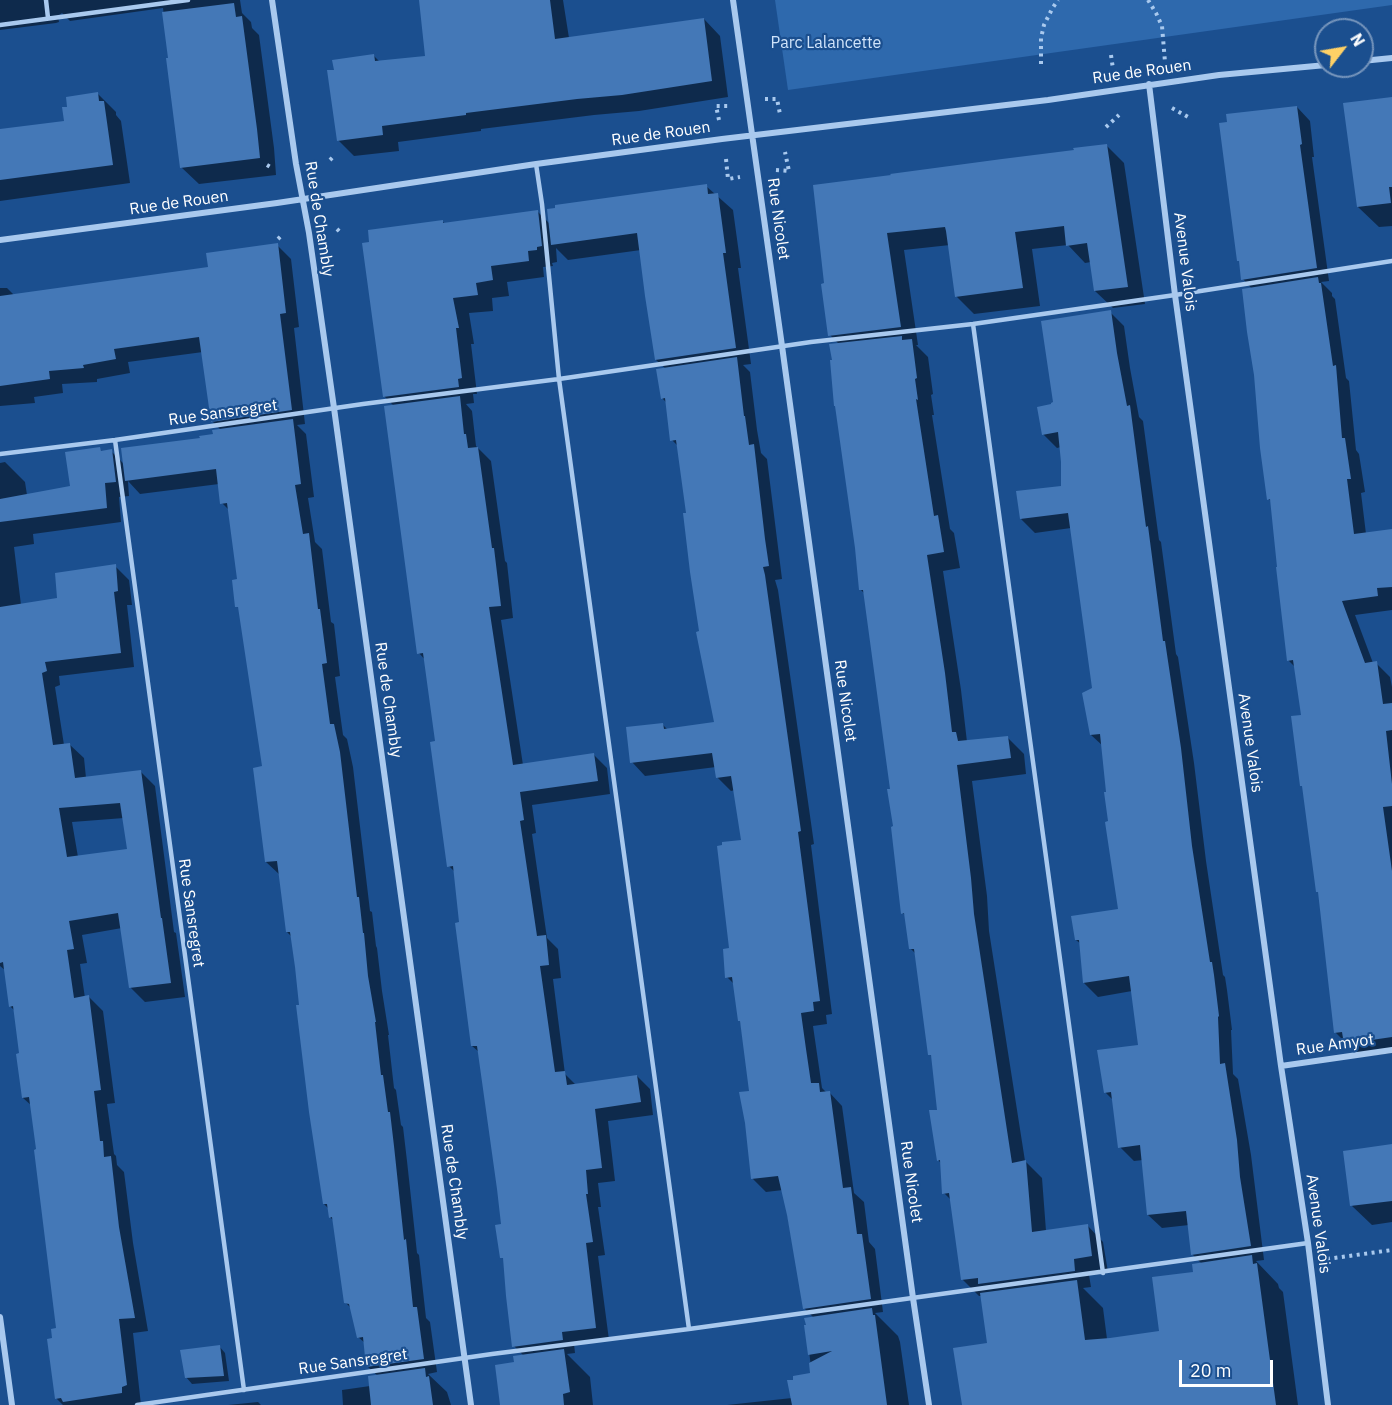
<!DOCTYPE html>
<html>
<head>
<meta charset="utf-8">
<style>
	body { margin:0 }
	#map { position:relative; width:1392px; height:1405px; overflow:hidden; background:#1b4f8f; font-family:"IBM Plex Sans",sans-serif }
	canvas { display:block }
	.north { position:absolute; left:1314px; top:18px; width:60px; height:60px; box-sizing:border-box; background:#1b4f8f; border:2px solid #7695bc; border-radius:50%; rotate:59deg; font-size:16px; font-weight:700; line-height:24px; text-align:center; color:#fff }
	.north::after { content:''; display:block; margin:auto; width:21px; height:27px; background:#ffd166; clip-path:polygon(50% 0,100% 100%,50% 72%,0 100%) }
	.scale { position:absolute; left:1179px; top:1360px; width:94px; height:27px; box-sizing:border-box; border:3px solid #fff; border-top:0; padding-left:8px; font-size:18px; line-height:21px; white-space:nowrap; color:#fff; -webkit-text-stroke:4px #1b4f8f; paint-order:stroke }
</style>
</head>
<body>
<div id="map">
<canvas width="1392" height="1405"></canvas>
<div class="north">N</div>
<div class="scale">20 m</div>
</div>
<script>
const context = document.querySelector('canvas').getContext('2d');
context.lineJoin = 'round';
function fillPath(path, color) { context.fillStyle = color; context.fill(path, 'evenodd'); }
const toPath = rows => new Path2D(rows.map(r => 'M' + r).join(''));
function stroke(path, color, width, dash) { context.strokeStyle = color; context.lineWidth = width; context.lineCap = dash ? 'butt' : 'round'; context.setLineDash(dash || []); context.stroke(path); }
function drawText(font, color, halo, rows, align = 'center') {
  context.font = font + ' "IBM Plex Sans",sans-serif'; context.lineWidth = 4.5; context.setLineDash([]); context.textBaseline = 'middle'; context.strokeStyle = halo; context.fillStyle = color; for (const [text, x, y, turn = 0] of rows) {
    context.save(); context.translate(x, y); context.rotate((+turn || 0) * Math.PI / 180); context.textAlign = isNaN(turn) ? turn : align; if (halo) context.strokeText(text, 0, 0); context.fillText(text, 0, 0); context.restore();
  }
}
const green = toPath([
	[775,0,1392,0,1392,5,788,90]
]);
const shadow = toPath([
	[0,0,240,0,242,13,251,22,252,28,259,35,274,148,276,175,199,184,181,167,163,8,70,21,62,13,58,16,59,22,56,23,0,30],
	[421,0,563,0,569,38,704,19,720,36,728,97,639,111,594,115,481,129,481,131,398,142,399,151,354,156,338,140,335,71,374,56,380,62,427,57],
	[98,94,116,112,116,115,121,121,130,183,0,201,0,131,66,122],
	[1392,99,1392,226,1379,227,1358,207],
	[1297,107,1310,121,1314,157,1312,157,1329,281,1321,282,1332,293,1332,296,1335,299,1346,378,1349,381,1356,450,1359,454,1365,492,1361,493,1366,534,1392,531,1392,610,1355,615,1373,663,1376,663,1390,677,1392,687,1392,1053,1360,1057,1335,1032,1319,893,1317,891,1303,716,1296,668,1288,660,1272,502,1269,499,1252,289,1243,279,1241,263,1238,260],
	[1106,145,1124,163,1145,304,1113,308,1095,291,1091,262,1085,263,1068,245,1032,249,1040,306,974,314,956,296,950,245,904,250,918,345,916,345,928,357,933,394,931,395,934,415,932,415,950,529,954,533,960,568,943,571,961,690,967,742,1008,738,1024,754,1026,774,972,781,987,896,989,931,1025,1161,1042,1178,1046,1231,1087,1225,1103,1242,1108,1272,1089,1275,1091,1287,1083,1288,1103,1308,1107,1339,1160,1332,1195,1273,1202,1264,1192,1254,1189,1225,1162,1228,1148,1215,1143,1160,1134,1161,1120,1147,1114,1101,1105,1092,1140,1047,1132,991,1098,997,1084,983,1081,944,1076,940,1120,910,1109,823,1103,746,1091,735,1094,689,1071,528,1035,533,1021,519,1063,487,1061,447,1057,448,1043,434,1053,406,1110,312,1124,326,1130,368,1139,417,1143,421,1159,540,1161,542,1176,654,1178,657,1194,763,1206,861,1223,975,1225,977,1227,990,1232,1030,1231,1030,1233,1074,1238,1079,1251,1155,1264,1260,1256,1261,1278,1284,1279,1288,1283,1292,1298,1405,963,1405,988,1344,982,1296,979,1296,963,1280,952,1201,944,1193,942,1164,938,1160,939,1111,932,1057,930,1054,917,955,910,948,906,916,903,913,892,790,865,594,860,589,840,345,830,335,826,285,814,186,1075,152],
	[706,186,733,210,741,268,738,268,751,364,743,365,750,372,757,430,761,453,767,459,782,579,775,580,778,590,814,844,811,845,832,1014,826,1015,827,1024,813,1026,822,1088,827,1093,829,1092,842,1106,854,1193,864,1202,869,1242,875,1249,883,1312,875,1313,898,1336,900,1342,909,1405,727,1405,792,1398,812,1375,806,1327,814,1318,804,1308,783,1190,766,1192,753,1179,751,1092,735,985,727,977,742,841,735,790,731,791,717,777,716,767,645,776,632,762,663,725,668,730,715,723,701,633,688,514,679,447,672,440,667,403,662,398,666,369,656,360,641,250,568,260,556,248,557,262,552,263,553,266,543,267,544,277,507,282,509,296,492,298,493,311,469,313,474,344,471,344,477,394,473,394,474,403,466,404,472,411,476,446,491,461,505,561,507,563,513,618,501,620,523,765,594,755,607,768,610,794,532,805,536,833,532,834,547,938,558,949,561,978,553,979,565,1074,576,1085,637,1076,650,1089,653,1115,608,1121,615,1181,598,1183,601,1207,598,1207,605,1255,598,1256,609,1340,574,1344,575,1353,567,1354,590,1377,593,1405,501,1405,516,1363,524,1356,514,1346,505,1261,502,1257,503,1226,479,1052,472,1046,456,873,449,866,437,742,426,661,419,653,394,406,384,396,443,222,445,224,538,212,550,224],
	[277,245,291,259,299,327,294,328,305,424,297,425,306,434,314,497,308,498,315,542,322,549,331,622,334,624,340,676,335,677,343,735,347,739,353,767,370,911,372,912,376,946,377,948,382,991,389,1035,388,1035,394,1088,396,1090,401,1125,403,1127,407,1161,417,1253,419,1255,426,1318,430,1322,437,1372,428,1374,447,1392,451,1405,343,1405,342,1390,370,1386,378,1376,368,1367,365,1343,358,1337,352,1309,346,1303,334,1221,330,1217,329,1209,324,1204,292,937,287,932,280,875,266,862,263,768,240,610,237,606,239,580,230,511,222,503,219,484,140,494,128,481,129,496,119,497,121,522,33,534,34,544,14,547,21,605,59,599,115,566,129,580,132,605,127,605,134,667,59,676,60,685,55,687,64,745,69,744,84,758,86,778,141,772,155,786,174,932,176,933,185,997,145,1002,131,988,122,928,82,935,87,963,80,964,85,998,89,997,103,1011,115,1103,107,1104,114,1154,116,1156,117,1165,124,1172,133,1243,148,1331,133,1333,141,1405,63,1405,56,1398,54,1339,58,1329,32,1106,23,1098,21,1055,15,1011,10,1006,6,971,0,966,0,463,5,462,25,482,27,495,71,487,100,449,102,452,111,451,124,464,214,435,222,431,212,421,203,352,128,362,130,373,97,379,97,382,62,384,63,393,34,397,35,403,0,406,0,288,7,288,15,296,210,268],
	[124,818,129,851,78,857,72,822],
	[1392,1146,1392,1222,1372,1225,1352,1206],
	[219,1346,225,1353,229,1381,192,1384,186,1377],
	[258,1402,261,1405,228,1405]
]);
const building = toPath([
	[419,0,550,0,555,39,704,18,712,81,622,95,577,99,466,113,466,115,382,126,383,135,337,141,327,70,334,70,332,60,374,54,375,61,425,56],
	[234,3,236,17,242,16,257,129,260,158,180,168,166,58,168,58,162,12],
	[98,92,99,101,104,101,113,165,0,180,0,129,64,121,62,107,67,107,66,97],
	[1392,97,1392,187,1389,187,1391,203,1357,207,1343,103],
	[1297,106,1302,144,1300,145,1317,268,1241,280,1239,261,1237,261,1219,123,1227,122,1226,114],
	[1107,144,1128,287,1094,291,1087,243,1066,246,1064,226,1015,232,1023,288,955,297,946,231,945,227,887,233,901,327,828,336,821,284,824,283,813,185,891,175,890,174,1002,159,1074,150,1073,148],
	[707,184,708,194,718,193,726,253,723,253,736,348,655,360,645,296,637,233,551,245,547,209,555,208,555,205],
	[538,210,542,246,537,247,537,250,528,251,529,261,491,266,493,280,476,283,478,295,453,298,459,328,456,328,462,378,458,379,459,387,383,397,362,243,369,242,368,230,443,220,443,223],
	[278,243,286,313,280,314,292,410,211,422,199,337,114,349,116,359,83,365,84,368,49,371,50,379,0,386,0,296,208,267,206,253],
	[1318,277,1319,283,1321,283,1333,366,1336,365,1342,438,1345,438,1351,479,1347,479,1354,534,1392,529,1392,587,1377,588,1378,596,1342,601,1365,663,1377,661,1383,704,1392,703,1392,730,1386,731,1392,784,1392,806,1383,807,1392,871,1392,1037,1344,1044,1342,1032,1334,1033,1318,892,1316,892,1302,786,1300,786,1291,716,1301,715,1293,660,1287,661,1276,567,1277,567,1270,499,1267,500,1260,448,1254,375,1247,332,1242,289],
	[1111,310,1117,353,1127,406,1130,405,1146,527,1148,526,1163,641,1165,641,1181,748,1192,846,1210,962,1212,962,1214,975,1219,1016,1218,1017,1220,1064,1225,1063,1237,1140,1240,1177,1251,1246,1191,1255,1186,1211,1147,1215,1140,1145,1118,1148,1111,1092,1104,1093,1097,1050,1138,1045,1129,976,1083,983,1079,940,1075,940,1071,916,1118,909,1105,822,1108,821,1104,792,1106,792,1100,734,1090,735,1082,693,1092,688,1068,513,1020,519,1016,491,1061,486,1061,462,1058,432,1042,435,1037,407,1051,404,1051,403,1053,402,1041,321],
	[902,336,902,340,912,339,917,378,915,379,918,400,916,399,934,516,938,515,944,552,927,555,945,673,952,732,956,732,958,741,1008,736,1011,758,957,765,971,878,974,914,1012,1163,1026,1160,1032,1232,1088,1224,1092,1256,1074,1259,1075,1271,978,1284,978,1278,961,1280,949,1193,942,1194,940,1160,937,1161,929,1110,937,1110,931,1055,928,1055,914,949,909,949,904,913,901,914,891,827,893,826,887,789,890,789,863,590,859,590,855,548,835,406,834,406,830,360,832,360,829,344],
	[737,357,744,416,745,416,749,445,754,444,765,539,769,566,763,567,765,575,801,831,798,832,820,1001,813,1002,814,1011,801,1013,806,1049,811,1083,819,1083,820,1092,830,1091,843,1188,851,1187,857,1234,862,1234,871,1299,803,1309,787,1215,778,1176,751,1179,745,1123,739,1092,749,1091,740,1021,738,1021,732,977,725,978,723,949,729,948,717,846,722,845,722,842,741,840,731,776,716,778,712,753,630,763,626,727,663,723,664,729,714,722,696,632,699,631,690,572,683,513,686,513,676,440,670,441,665,398,661,399,656,369],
	[460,396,464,434,466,434,468,448,478,447,492,548,494,548,501,606,489,607,513,765,594,753,598,781,520,792,524,820,520,821,537,936,546,935,549,965,540,966,555,1072,565,1071,567,1085,637,1075,641,1102,595,1109,602,1168,586,1170,588,1194,586,1194,593,1242,586,1243,596,1328,562,1332,563,1340,512,1347,506,1296,503,1258,500,1258,495,1225,501,1224,497,1189,477,1046,471,1046,455,923,459,922,453,866,447,867,430,742,435,741,423,653,417,654,384,406],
	[293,419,301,484,295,485,303,534,309,533,318,609,320,609,327,663,322,664,330,724,334,724,340,752,357,897,359,897,363,933,364,933,368,976,376,1022,375,1022,381,1075,383,1075,388,1112,390,1112,394,1146,404,1240,406,1239,413,1307,417,1307,424,1359,366,1367,363,1337,357,1338,349,1304,344,1303,332,1217,329,1218,327,1204,323,1204,309,1112,296,1005,299,1005,295,967,290,932,286,932,277,861,265,862,253,768,262,766,238,607,235,607,232,580,237,579,227,503,220,504,216,469,125,481,121,448,200,438,199,436,213,434,212,430],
	[100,447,101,451,112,449,116,482,105,483,107,508,0,522,0,499,70,486,65,452],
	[116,564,118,591,114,592,121,653,45,662,47,671,42,673,53,745,70,743,75,778,141,770,161,918,162,918,171,983,129,988,118,913,69,921,74,949,67,950,74,998,89,995,101,1090,94,1091,100,1141,103,1141,104,1157,111,1156,119,1227,135,1318,119,1319,127,1385,122,1387,122,1393,63,1402,61,1398,55,1399,47,1339,52,1338,51,1329,56,1328,34,1150,36,1149,29,1097,22,1098,16,1054,19,1053,13,1006,9,1007,3,962,0,963,0,607,57,598,55,573],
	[120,803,127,849,67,857,59,808],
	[1392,1144,1392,1201,1350,1206,1343,1151],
	[1252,1255,1253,1264,1257,1263,1276,1405,962,1405,953,1348,987,1343,980,1293,1077,1280,1085,1340,1110,1338,1159,1331,1152,1277,1193,1272,1192,1264],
	[872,1308,873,1315,875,1315,887,1405,792,1405,787,1380,793,1380,793,1376,810,1373,809,1363,832,1351,808,1355,804,1325,806,1325,804,1318],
	[220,1345,224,1376,185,1378,180,1350],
	[564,1349,570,1392,563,1394,564,1405,500,1405,495,1365,514,1362,513,1356],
	[425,1368,426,1377,429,1376,433,1405,371,1405,368,1376]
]);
const path = toPath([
	[1148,0,1156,13,1162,26,1165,62],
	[1111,55,1113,69],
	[1041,64,1041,38,1044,25,1052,9,1058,0],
	[765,99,777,99,780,114],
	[1172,108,1188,117],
	[719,120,716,106,731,106],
	[1106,127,1119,115],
	[726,159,728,179,740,177],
	[330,160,335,155],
	[267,165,272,168],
	[776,170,789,171,785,152],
	[337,229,341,233],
	[278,239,281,236],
	[1327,1259,1392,1250]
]);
const lane = toPath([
	[46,0,48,18],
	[0,25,188,0],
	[536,164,542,204,559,379,689,1329],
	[973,324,1103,1273],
	[115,440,244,1390],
	[0,454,115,440,363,404,559,379,811,342,973,324,1175,295,1392,261],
	[137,1405,492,1354,689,1329,1308,1243]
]);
const street = toPath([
	[272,0,296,164,309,233,334,408,471,1405],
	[733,0,782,346,913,1298,929,1405],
	[1362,61,1392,58],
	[1149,84,1175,295,1281,1066,1308,1243,1328,1405],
	[0,240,277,203,536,164,722,139,1048,100,1219,75,1326,65],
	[1281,1066,1392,1050],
	[0,1317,12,1405]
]);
const parkNames = [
	["Parc Lalancette",826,43]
];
const streetNames = [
	["Rue de Rouen",1142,72,-8],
	["Rue de Rouen",661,134,-8],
	["Rue de Rouen",179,203,-8],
	["Rue de Chambly",319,219,81],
	["Rue Nicolet",778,219,82],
	["Avenue Valois",1185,262,83],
	["Rue Sansregret",223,413,-8],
	["Rue de Chambly",388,700,82],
	["Rue Nicolet",845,701,82],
	["Avenue Valois",1250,743,82],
	["Rue Sansregret",191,913,82],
	["Rue Amyot",1335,1045,-8],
	["Rue de Chambly",454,1182,82],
	["Rue Nicolet",911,1182,82],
	["Avenue Valois",1318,1224,82],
	["Rue Sansregret",353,1362,-8]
];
fillPath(green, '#2e69ad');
fillPath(shadow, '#0007');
fillPath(building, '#4478b7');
stroke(path, '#a9c9ee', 4, [3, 4.5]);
stroke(lane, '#a9c9ee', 4.5);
stroke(street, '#a9c9ee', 6);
drawText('16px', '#cfe3fa', '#1b4f8f', parkNames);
drawText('16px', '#fff', '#1b4f8f', streetNames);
</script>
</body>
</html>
